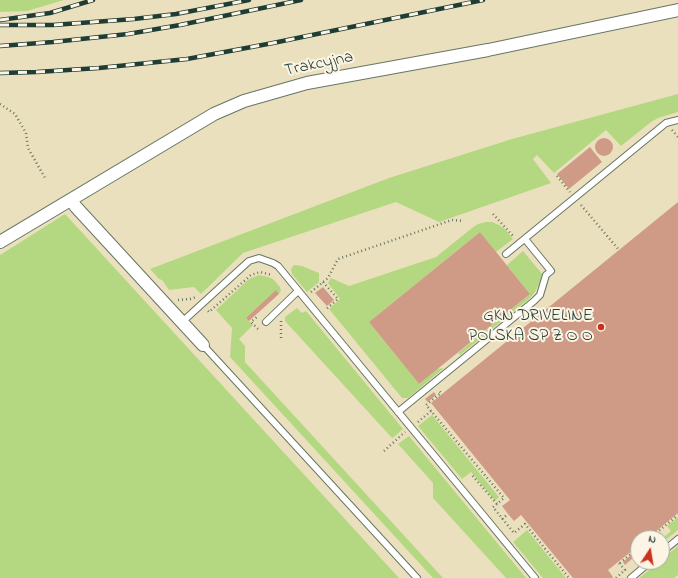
<!DOCTYPE html>
<html>
<head>
<meta charset="utf-8">
<style>
	body { margin:0 }
	#map { position:relative; width:678px; height:578px; overflow:hidden; background:#ebe0bd; font-family:"Indie Flower",sans-serif }
	canvas { display:block }
	.north { position:absolute; left:630px; top:530px; width:40px; height:40px; box-sizing:border-box; background:#fcf5e5; border:1px solid #a4ab9e; border-radius:50%; rotate:12deg; font-size:11px; font-weight:700; line-height:16px; text-align:center; color:#1f3d34 }
	.north::after { content:''; display:block; margin:auto; width:14px; height:18px; background:#c8321e; clip-path:polygon(50% 0,100% 100%,50% 72%,0 100%) }
</style>
</head>
<body>
<div id="map">
<canvas width="678" height="578"></canvas>
<div class="north">N</div>
</div>
<script>
const context = document.querySelector('canvas').getContext('2d');
context.lineJoin = 'round';
function fillPath(path, color) { context.fillStyle = color; context.fill(path, 'evenodd'); }
const toPath = rows => new Path2D(rows.map(r => 'M' + r).join(''));
function stroke(path, color, width, dash) { context.strokeStyle = color; context.lineWidth = width; context.lineCap = dash ? 'butt' : 'round'; context.setLineDash(dash || []); context.stroke(path); }
function drawText(font, color, halo, rows, align = 'center') {
  context.font = font + ' "Indie Flower",sans-serif'; context.lineWidth = 4; context.setLineDash([]); context.textBaseline = 'middle'; context.strokeStyle = halo; context.fillStyle = color; for (const [text, x, y, turn = 0] of rows) {
    context.save(); context.translate(x, y); context.rotate((+turn || 0) * Math.PI / 180); context.textAlign = isNaN(turn) ? turn : align; if (halo) context.strokeText(text, 0, 0); context.fillText(text, 0, 0); context.restore();
  }
}
const green = toPath([
	[0,0,64,0,27,11,0,12],
	[678,94,678,112,658,118,651,122,621,146,606,130,554,173,537,155,533,159,551,183,439,222,396,202,243,253,201,294,194,287,169,290,162,280,159,279,150,269,389,178,512,139],
	[65,214,399,578,0,578,0,255],
	[486,222,492,222,499,225,505,229,513,239,496,252,480,232,369,322,419,384,437,369,444,368,408,398,402,398,329,309,340,299,328,283,331,278,349,286,436,257,472,228,478,224],
	[523,251,543,275,535,292,530,298,460,355,458,353,530,294,507,265],
	[294,265,302,266,319,273,319,282,307,292,292,274,291,269],
	[259,275,268,277,273,279,280,287,281,291,279,294,276,291,246,318,253,325,239,339,245,346,245,362,443,578,433,578,230,357,232,328,216,310,249,279],
	[297,308,302,313,306,311,403,429,394,437,392,438,285,321,285,317],
	[432,415,499,497,495,501,471,472,462,479,418,426],
	[409,436,526,578,506,578,433,498,433,483,398,444],
	[678,517,678,530,662,543,662,538,655,538,654,537,660,532,664,537,671,531,667,526],
	[527,530,566,578,543,578,513,542],
	[678,546,678,575,674,578,639,578,659,562,662,562,662,559]
]);
const building = toPath([
	'595 147a9 9 0 1 1 18 0a9 9 0 1 1-18 0Z',
	[590,147,602,162,569,189,557,174],
	[678,202,678,513,648,538,638,538,638,546,608,570,613,577,612,578,573,578,521,515,514,521,508,514,502,506,510,500,431,403],
	[480,232,530,294,419,384,369,322],
	[323,287,334,300,327,306,315,293],
	[276,290,279,294,249,321,246,318],
	[434,392,436,395,428,402,425,399],
	[631,555,633,558,625,565,623,562]
]);
const path = toPath([
	[0,104,15,114,26,133,28,148,45,178],
	[672,130,678,137],
	[557,176,570,192],
	[581,205,619,250],
	[493,214,514,237],
	[323,282,338,299,325,310],
	[311,292,328,278,338,259,452,220,463,221],
	[178,300,190,299,196,297],
	[208,311,209,312,251,275,260,272,272,275],
	[281,321,281,338],
	[258,329,251,322,258,316],
	[431,411,426,405,441,393,438,389],
	[418,422,431,411,504,498,497,504,471,474],
	[384,451,405,432],
	[497,504,493,507,514,533,525,524,569,578],
	[502,519,508,514],
	[650,538,678,515],
	[620,563,638,548],
	[616,578,625,570,618,562]
]);
const service = toPath([
	[506,254,666,123,678,120],
	[266,322,298,291],
	[181,323,249,261,259,258,273,263,278,266,535,578],
	[203,345,417,578],
	[398,412,534,301,540,295,546,275,551,271,525,239],
	[662,552,678,539],
	[631,578,650,562]
]);
const minor = toPath([
	[71,200,76,207,203,345],
	[0,242,214,114,244,101,307,83,488,50,678,10]
]);
const rail = toPath([
	[0,20,50,13,93,0],
	[0,25,53,25,134,19,176,14,249,0],
	[0,46,53,42,128,34,180,25,301,0],
	[0,73,37,72,99,68,187,59,273,43,483,0]
]);
const markers = [
	[601,327,4,"#c8321e"]
];
const streetNames = [
	["Trakcyjna",319,65,-12]
];
const poiNames = [
	["GKN DRIVELINE",593,317],
	["POLSKA SP Z O O",593,337]
];
fillPath(green, '#b4d881');
fillPath(building, '#cf9b87');
stroke(service, '#667664', 8);
stroke(minor, '#667664', 14);
stroke(path, '#667664', 2.5, [1, 3]);
stroke(service, '#fff', 6);
stroke(minor, '#fff', 12);
stroke(rail, '#1f3d34', 4.5);
stroke(rail, '#fcf5e5', 3, [9]);
for (const [x, y, r, color] of markers) { const dot = new Path2D(); dot.arc(x, y, r, 0, 2 * Math.PI); context.fillStyle = color; context.fill(dot); stroke(dot, '#fcf5e5', 1.5); }
drawText('17px', '#1f3d34', '#fcf5e5', streetNames);
drawText('17px', '#1f3d34', '#fcf5e5', poiNames, 'right');
</script>
</body>
</html>
